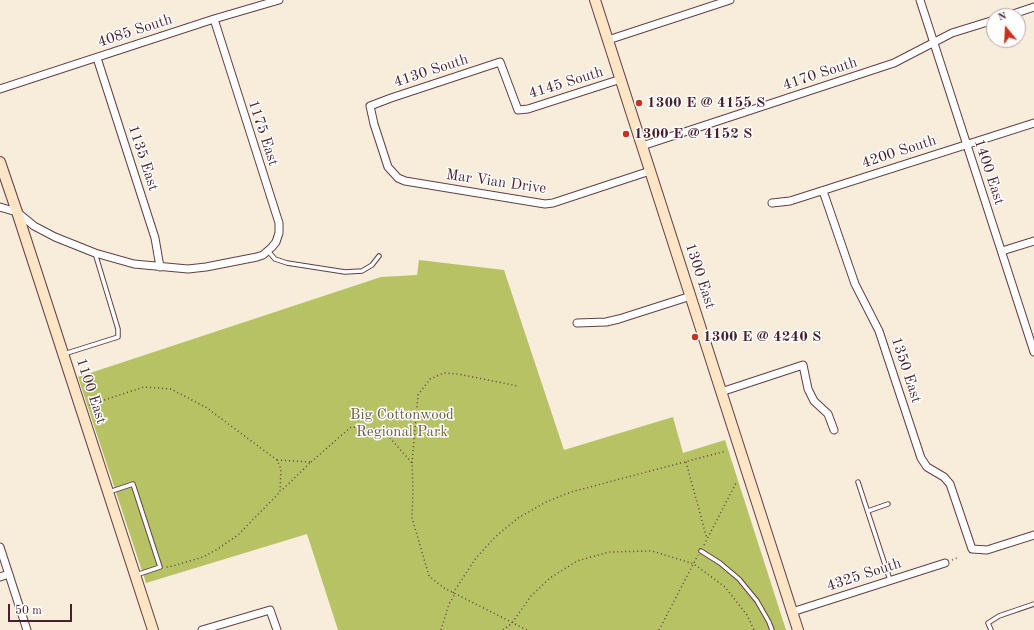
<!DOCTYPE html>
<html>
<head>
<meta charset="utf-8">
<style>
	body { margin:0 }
	#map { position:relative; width:1034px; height:630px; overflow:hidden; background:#f8ecdb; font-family:"Old Standard TT",serif }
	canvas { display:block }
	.north { position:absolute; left:986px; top:8px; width:40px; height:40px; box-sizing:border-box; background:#fff; border:1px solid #b7a5aa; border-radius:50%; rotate:342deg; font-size:11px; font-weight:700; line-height:16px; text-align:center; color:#4a1f2b }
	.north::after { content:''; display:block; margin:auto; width:14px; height:18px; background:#c8321e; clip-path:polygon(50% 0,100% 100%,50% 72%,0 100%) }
	.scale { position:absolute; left:8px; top:604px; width:64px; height:18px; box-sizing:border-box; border:2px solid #4a1f2b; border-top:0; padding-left:5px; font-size:12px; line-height:14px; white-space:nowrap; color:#4a1f2b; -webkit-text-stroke:3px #fff; paint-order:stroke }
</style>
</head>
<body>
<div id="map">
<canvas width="1034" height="630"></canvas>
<div class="north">N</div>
<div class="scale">50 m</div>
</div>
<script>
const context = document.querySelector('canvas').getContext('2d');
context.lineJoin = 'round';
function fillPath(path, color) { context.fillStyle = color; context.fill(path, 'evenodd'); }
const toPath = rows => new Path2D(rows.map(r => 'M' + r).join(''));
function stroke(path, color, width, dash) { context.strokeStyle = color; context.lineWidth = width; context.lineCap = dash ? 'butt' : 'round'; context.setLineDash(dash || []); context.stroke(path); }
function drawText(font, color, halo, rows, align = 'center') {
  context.font = font + ' "Old Standard TT",serif'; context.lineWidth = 3; context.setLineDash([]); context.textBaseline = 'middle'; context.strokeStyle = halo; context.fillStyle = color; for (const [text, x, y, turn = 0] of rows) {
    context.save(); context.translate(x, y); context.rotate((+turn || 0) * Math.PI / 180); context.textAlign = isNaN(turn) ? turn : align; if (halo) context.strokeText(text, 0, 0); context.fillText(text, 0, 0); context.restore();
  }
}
const green = toPath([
	[419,260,504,270,564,450,673,417,683,453,725,440,786,630,338,630,307,534,146,583,78,377,381,277,417,275]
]);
const path = toPath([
	[89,405,144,387,171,389,207,408,254,443,277,460,281,469,280,492,238,535,216,550,203,557,173,566,166,567],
	[277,460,311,462,281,491],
	[311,462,351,427,382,429,412,463,413,491,412,518,429,576,444,588,527,630],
	[686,462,707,539],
	[412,463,418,395,430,379,444,373,458,374,518,386],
	[704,545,736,483],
	[952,560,957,558],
	[453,593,476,558,495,537,518,518,546,502,571,492,726,451],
	[441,630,449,604,455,594],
	[503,630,512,623,531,596,550,578,577,561,609,552,652,551,694,564,725,587,747,615,754,630],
	[659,630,698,555]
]);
const lane = toPath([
	[268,251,275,259,287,263,345,272,362,271,372,265,379,256],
	[64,354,118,337,118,329,95,253],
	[858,482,890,580],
	[109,492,133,484,160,567,136,575],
	[868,511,888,504],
	[701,551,720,563,739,579,757,601,769,622,772,630],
	[991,630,988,623,999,616,1034,604]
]);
const street = toPath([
	[920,0,1034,352],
	[1007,16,1034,7],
	[608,40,730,0],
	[97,58,155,238,160,267],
	[621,79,528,109,518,110,500,62,391,98,370,106,374,124,388,167,398,178,405,181,545,204,553,203,650,171],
	[0,89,214,19,279,0],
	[642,146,894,63,952,33,994,20],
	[823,191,855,284,879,331,921,458,927,467,944,477,950,484,972,549,987,550,1034,535],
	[772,203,790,201,1034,123],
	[0,207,17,212,34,226,55,237,95,253,134,264,188,269,206,267,257,257,263,255,272,247,276,242,279,233,279,223,214,19],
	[1002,251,1034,241],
	[577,323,606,322,619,319,691,296],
	[721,392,803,365,808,389,814,401,828,414,834,430],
	[0,547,27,630],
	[0,577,9,574],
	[792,612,945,563],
	[202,630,270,610,277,630]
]);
const secondary = toPath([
	[595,0,798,630],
	[0,162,17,212,153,630]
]);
const markers = [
	[639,103,4,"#c8321e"],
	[626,134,4,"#c8321e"],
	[695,337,4,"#c8321e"]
];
const streetNames = [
	["4085 South",135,31,-18],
	["4130 South",431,71,-18],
	["4170 South",820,74,-18],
	["4145 South",566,83,-17],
	["1175 East",263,133,72],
	["4200 South",899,152,-18],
	["1135 East",143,158,72],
	["1400 East",989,172,72],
	["Mar Vian Drive",496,182,8],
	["1300 East",700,276,72],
	["1350 East",906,370,72],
	["1100 East",91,391,72],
	["4325 South",864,575,-18]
];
const poiNames = [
	["1300 E @ 4155 S",647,103],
	["1300 E @ 4152 S",634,134],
	["1300 E @ 4240 S",703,337]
];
const parkNames = [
	["Big Cottonwood",402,415],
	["Regional Park",402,432]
];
fillPath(green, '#b6c264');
stroke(lane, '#643e45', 5.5);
stroke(street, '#643e45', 9);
stroke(secondary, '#643e45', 12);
stroke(path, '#643e45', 1.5, [1, 3]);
stroke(lane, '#fff', 3.5);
stroke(street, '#fff', 7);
stroke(secondary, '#fde5c5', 10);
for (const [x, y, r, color] of markers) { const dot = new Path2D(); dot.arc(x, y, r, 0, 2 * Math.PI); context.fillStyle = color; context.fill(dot); stroke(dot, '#fff', 1.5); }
drawText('15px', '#4a1f2b', '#fff', streetNames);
drawText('bold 15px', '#4a1f2b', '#fff', poiNames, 'left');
drawText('15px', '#70583f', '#fff', parkNames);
</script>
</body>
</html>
